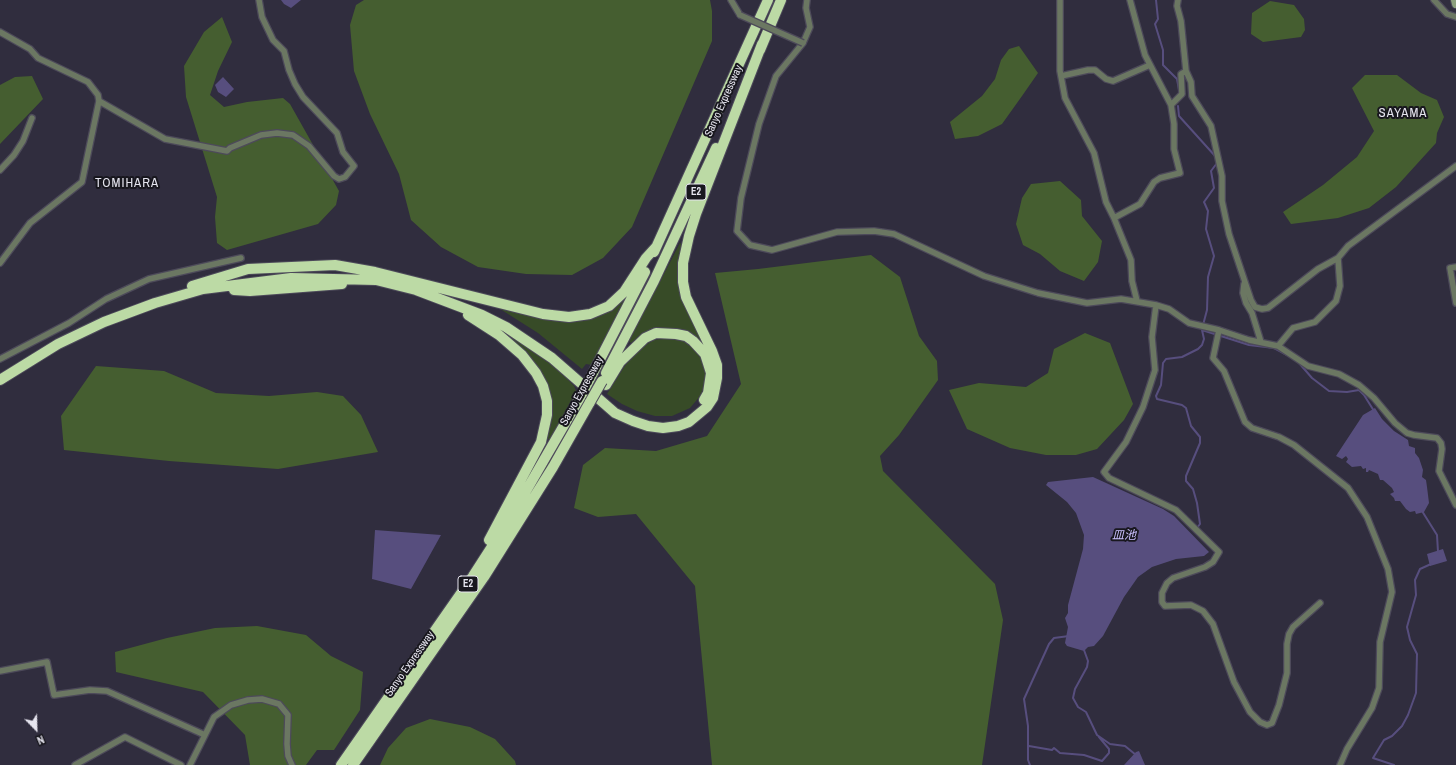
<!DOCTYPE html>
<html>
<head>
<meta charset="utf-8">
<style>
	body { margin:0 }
	#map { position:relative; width:1456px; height:765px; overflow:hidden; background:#302d3e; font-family:"Archivo Narrow",sans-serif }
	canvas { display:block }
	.north { position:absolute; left:16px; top:709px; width:40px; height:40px; -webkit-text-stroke:3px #18171e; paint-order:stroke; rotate:157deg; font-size:11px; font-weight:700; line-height:16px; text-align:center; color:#e6e5ef }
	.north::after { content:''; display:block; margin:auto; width:14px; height:18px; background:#e6e5ef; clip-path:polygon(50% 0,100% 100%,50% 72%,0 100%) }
</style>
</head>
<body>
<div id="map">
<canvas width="1456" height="765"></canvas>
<div class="north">N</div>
</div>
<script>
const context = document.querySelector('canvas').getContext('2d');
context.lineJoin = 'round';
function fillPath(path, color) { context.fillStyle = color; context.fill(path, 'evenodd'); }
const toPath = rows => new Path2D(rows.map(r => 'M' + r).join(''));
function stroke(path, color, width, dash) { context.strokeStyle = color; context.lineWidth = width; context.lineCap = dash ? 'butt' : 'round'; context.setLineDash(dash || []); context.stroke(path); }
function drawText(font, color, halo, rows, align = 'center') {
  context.font = font + ' "Archivo Narrow","Noto Sans JP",sans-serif'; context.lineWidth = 4; context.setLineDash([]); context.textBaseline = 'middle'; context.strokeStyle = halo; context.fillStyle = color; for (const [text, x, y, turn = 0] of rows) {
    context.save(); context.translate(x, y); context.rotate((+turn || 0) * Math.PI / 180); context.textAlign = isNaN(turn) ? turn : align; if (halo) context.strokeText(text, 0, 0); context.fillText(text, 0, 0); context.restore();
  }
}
const green = toPath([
	[680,243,683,245,680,261,704,341,701,344,681,330,669,329,649,332,631,343,629,341],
	[626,296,628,297,592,365,586,364,582,369,538,333,497,307,568,321],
	[494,326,525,345,561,372,574,386,576,391,550,440,545,438,550,399],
	[672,338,688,342,700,355,706,368,706,382,701,395,690,408,672,416,655,416,637,411,622,404,607,394,624,367,635,353,653,340]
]);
const forest = toPath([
	[364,0,710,0,712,11,712,41,632,227,603,258,572,275,526,274,478,267,441,247,411,220,399,174,370,114,354,71,350,25,356,5],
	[1270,1,1294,5,1304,19,1305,30,1301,37,1263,42,1251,34,1252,13],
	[222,17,232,42,218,71,210,95,224,107,247,102,283,98,290,104,339,191,336,205,318,224,227,250,217,243,215,217,217,197,186,97,184,66,204,32],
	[1019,46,1038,73,1022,96,1002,124,978,136,955,139,950,122,982,96,995,79,1001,60,1009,49],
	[1365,75,1397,75,1421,93,1437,100,1444,117,1437,133,1436,143,1396,187,1369,208,1338,218,1291,224,1283,212,1323,185,1357,157,1374,131,1352,88],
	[32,76,43,99,0,144,0,85,15,77],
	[1060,181,1081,200,1082,216,1102,241,1098,262,1084,281,1060,271,1040,254,1023,245,1016,224,1022,198,1031,184],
	[871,255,900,277,919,336,937,361,938,380,899,435,880,456,883,471,995,584,1003,620,982,765,712,765,695,586,636,514,598,517,574,508,583,465,605,448,656,451,707,436,741,384,715,273,758,269],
	[1085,333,1110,343,1133,404,1124,420,1097,449,1076,455,1046,455,1010,448,967,429,949,390,979,383,1026,387,1048,373,1054,349],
	[96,366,164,371,216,393,269,396,317,392,343,396,361,415,378,452,278,469,169,461,64,450,61,416],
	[257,626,306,635,331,656,363,672,360,710,334,750,317,750,306,765,250,765,245,735,203,692,116,672,115,652,167,638,215,628],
	[430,719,470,727,495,739,515,761,516,765,380,765,388,748,406,728]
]);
const water = toPath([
	[281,0,301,0,291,8,284,4],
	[223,77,234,89,226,97,218,92,215,85],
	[1375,408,1382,419,1394,431,1408,440,1409,446,1415,448,1415,453,1419,458,1423,470,1422,477,1426,480,1427,487,1429,503,1424,512,1416,514,1415,511,1410,512,1406,509,1400,501,1395,501,1394,498,1390,494,1394,492,1392,488,1383,480,1380,480,1378,474,1369,470,1368,472,1366,472,1366,468,1363,469,1361,466,1352,467,1346,462,1348,459,1346,456,1342,459,1336,456,1363,415],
	[1093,477,1163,509,1174,516,1209,552,1204,556,1176,559,1152,567,1138,577,1124,597,1103,636,1094,646,1088,647,1084,651,1067,646,1065,643,1068,627,1065,618,1068,613,1068,605,1083,549,1084,535,1076,513,1067,502,1046,485,1048,482],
	[375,530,441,535,411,589,372,579],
	[1443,549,1447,561,1430,566,1427,554],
	[1139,751,1145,765,1124,765,1136,752]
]);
const stream = toPath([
	[1156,0,1158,19,1155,24,1163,50,1163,65,1177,79,1179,90],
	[1178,106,1179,116,1216,157],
	[1203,325,1207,310,1208,277,1214,256,1206,229,1208,211,1204,202,1214,188,1211,171,1217,163],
	[1202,330,1249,345,1274,348,1287,355],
	[1299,363,1312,378,1329,391,1347,392,1359,390,1364,395,1374,411],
	[1422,511,1437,535,1438,552],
	[1197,528,1200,524,1197,503,1193,489,1186,481,1186,476,1200,443,1200,437,1191,426,1186,408,1182,405,1157,399,1156,396,1161,385,1163,363,1166,359,1182,357,1198,349,1202,345,1204,339,1202,330],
	[1084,650,1088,661,1087,667,1075,689,1073,698,1078,707,1086,712,1097,735,1110,744,1125,746,1136,755],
	[1029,746,1052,750,1054,748,1060,753,1084,755,1102,761,1109,753,1109,749,1099,737],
	[1030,765,1028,760,1028,726,1024,699,1049,644,1054,638,1069,636],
	[1394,765,1373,758,1384,740,1392,736,1402,726,1408,715,1416,693,1417,654,1410,640,1407,627,1416,595,1415,580,1420,569,1431,564]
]);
const street = toPath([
	[731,0,740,15],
	[807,0,806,8,810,27,803,43,776,76,759,124,741,198,737,231,750,245,772,250,837,232,874,231,894,234,984,276,1038,293,1087,303,1121,299,1156,305,1169,309,1189,323,1219,330,1249,340,1278,346,1308,366,1339,374,1359,385,1374,398,1395,423,1407,433,1414,435,1437,438,1441,443,1442,449,1439,471,1456,505],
	[1060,0,1060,71,1065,98,1094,153,1106,202,1114,218,1131,260,1132,281,1137,301],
	[1130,0,1145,55,1171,105,1182,94,1181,74,1186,71],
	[1178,0,1177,6,1181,21,1186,71,1191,82,1192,96,1211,126,1222,176,1222,201,1229,234,1251,300,1255,307,1262,309,1268,308,1318,269,1338,258],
	[1434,0,1447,14,1456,17],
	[0,32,30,49,38,58,88,82,98,95,99,101,82,182,30,223,0,263],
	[1061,76,1088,70,1095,70,1106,79,1113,81,1150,65],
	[99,101,165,139,227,151,230,148,261,135,277,133,293,135,309,146,334,176,339,179,345,177,354,166,343,152,337,133,303,97,295,84,289,70,284,51,273,40,262,17,259,0],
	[0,170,14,155,23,141,32,118],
	[1114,218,1140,204,1154,182,1160,178,1180,173,1174,149,1174,124,1171,105],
	[1456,267,1450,268,1456,303],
	[1244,284,1243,293,1246,303,1252,313,1261,342],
	[1156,305,1152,337,1155,370,1143,407,1126,442,1104,472,1109,478,1176,510,1219,552,1213,562,1205,567,1173,578,1167,583,1162,593,1162,602,1165,606,1191,605,1203,611,1213,624,1234,682,1250,712,1260,722,1267,725,1272,723,1279,705,1287,673,1287,644,1289,634,1293,627,1320,603],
	[1219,330,1213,358,1224,371,1245,422,1252,428,1279,437,1294,445,1348,488,1367,517,1388,569,1392,592,1380,642,1379,688,1372,708,1347,749,1340,765],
	[1278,346,1293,328,1315,322,1336,301,1340,286,1338,258,1348,246,1456,166],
	[0,359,69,323,106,299,149,279,241,258],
	[0,671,47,662,54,695,90,690,107,691,205,735],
	[75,765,125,737,181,765],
	[190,765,214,717,231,705,248,700,262,699,279,704,288,715,287,744,288,756,292,765]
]);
const secondary = toPath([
	[1455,0,1456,4]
]);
const highway = toPath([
	[760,50,781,0],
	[654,252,768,0],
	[192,286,248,269,335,265,375,272,543,314,569,317,590,314,609,306,624,292,646,258,656,247],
	[234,290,250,291,342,284],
	[468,315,499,335,522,355,536,373,543,386,547,401,547,415,541,442,489,540],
	[593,373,645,272],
	[606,373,654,281,716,148],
	[0,380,58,344,104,322,155,303,203,289,291,278,376,280,416,290,482,315,506,327,552,358,615,413,633,421,648,426,663,428,678,426,689,422,707,407,713,398,717,378,717,365,712,351,686,297,683,282,683,263,689,236,696,214,762,44],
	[606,385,620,362,645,338,656,333,676,334,686,336,693,341,705,354,711,373,708,393,704,400],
	[341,765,473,576,511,517,582,394],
	[353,765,484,577,553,467,590,402]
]);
const streetBridge = toPath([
	[740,15,803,43]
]);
const highwayBridge = toPath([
	[582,394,593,373],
	[590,402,602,381]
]);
const shields = [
	[696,192,20],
	[468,584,20]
];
const shieldNames = [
	["E2",696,192],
	["E2",468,584]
];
const streetNames = [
	["Sanyo Expressway",724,101,-66],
	["Sanyo Expressway",582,391,-61],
	["Sanyo Expressway",410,664,-55]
];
const waterNames = [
	["皿池",1124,536]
];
const quarterNames = [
	["SAYAMA",1403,114],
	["TOMIHARA",127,184]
];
fillPath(green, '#374b27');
fillPath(forest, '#455e30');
fillPath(water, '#574e7e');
stroke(stream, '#574e7e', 2);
stroke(street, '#4d4a5a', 8);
stroke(secondary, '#4d4a5a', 10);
stroke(highway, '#4d4a5a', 12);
stroke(street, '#6b7762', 5.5);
stroke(secondary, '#8c9f7d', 8);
stroke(highway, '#bcdaa5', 10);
stroke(streetBridge, '#4d4a5a', 8, []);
stroke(highwayBridge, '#4d4a5a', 12, []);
stroke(streetBridge, '#6b7762', 5.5);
stroke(highwayBridge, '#bcdaa5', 10);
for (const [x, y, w] of shields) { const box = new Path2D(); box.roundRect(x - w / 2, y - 8, w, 16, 3); context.fillStyle = '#18171e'; context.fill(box); stroke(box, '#e6e5ef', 1); }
drawText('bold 10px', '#e6e5ef', null, shieldNames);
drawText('11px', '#e6e5ef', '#18171e', streetNames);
drawText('italic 12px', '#cbc1ff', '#18171e', waterNames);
context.letterSpacing = '1px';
drawText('13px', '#e6e5ef', '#18171e', quarterNames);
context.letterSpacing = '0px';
</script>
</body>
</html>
